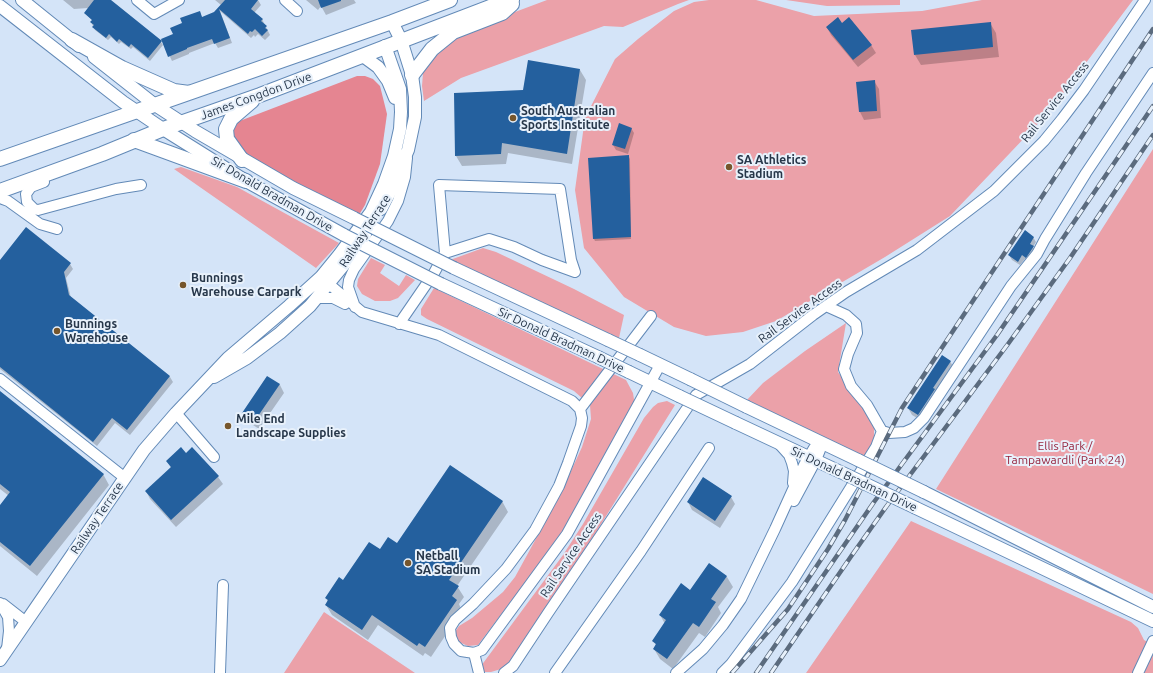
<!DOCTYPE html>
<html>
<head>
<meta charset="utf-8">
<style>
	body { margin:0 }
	canvas { display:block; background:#d4e4f8 }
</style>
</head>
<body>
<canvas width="1153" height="673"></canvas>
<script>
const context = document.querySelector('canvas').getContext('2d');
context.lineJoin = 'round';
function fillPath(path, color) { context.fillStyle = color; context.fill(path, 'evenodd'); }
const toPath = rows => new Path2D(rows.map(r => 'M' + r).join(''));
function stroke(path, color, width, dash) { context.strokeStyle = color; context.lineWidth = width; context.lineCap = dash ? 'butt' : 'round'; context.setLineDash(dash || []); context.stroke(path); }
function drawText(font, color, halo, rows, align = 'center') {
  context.font = font + ' Ubuntu,sans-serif'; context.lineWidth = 4; context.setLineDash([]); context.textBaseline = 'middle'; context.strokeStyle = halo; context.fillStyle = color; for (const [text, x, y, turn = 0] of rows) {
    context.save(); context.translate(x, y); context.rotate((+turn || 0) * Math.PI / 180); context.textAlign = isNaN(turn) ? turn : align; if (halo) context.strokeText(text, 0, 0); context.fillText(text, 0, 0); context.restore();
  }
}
const green = toPath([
	[547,0,689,0,678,4,623,27,604,26,461,78,424,101,422,86,423,73,432,57,444,46,455,39,507,15],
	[709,0,756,0,814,16,922,11,982,0,1133,0,1050,111,950,216,885,257,776,321,743,332,706,336,674,327,624,297,584,248,575,190,585,118,615,59,638,39,674,11,694,2],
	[786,0,900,0,900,5,827,6],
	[1153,149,1153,594,936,489],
	[181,167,237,187,339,243,316,268,174,169],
	[483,248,496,252,574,289,624,315,619,338,450,260],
	[371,258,385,265,380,273,399,286,406,275,415,280,398,298,390,301,375,301,362,294,357,286,358,279],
	[434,288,626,380,633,393,635,406,558,539,478,645,468,646,459,642,455,637,455,632,459,626,472,618,503,592,515,577,561,493,582,447,591,419,590,405,574,391,427,319,421,315,421,309],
	[846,323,838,372,862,406,874,427,874,441,864,458,746,401,763,383,805,351],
	[667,401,675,405,580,558,510,662,501,669,491,672,484,672,481,666,563,555,583,524,644,418,653,407,658,403],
	[911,521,1131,622,1138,628,1144,640,1153,645,1153,673,806,673],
	[324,612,415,673,284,673]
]);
const forest = toPath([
	[357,76,365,76,373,79,380,86,387,114,380,164,365,205,359,215,245,157,234,140,232,132,237,122]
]);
const shadow = toPath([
	[63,0,109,0,161,42,163,45,150,61,133,47,131,49,121,42,119,44,111,37,108,40,95,30,91,22,93,21,85,13,88,8,74,9],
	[215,0,258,0,261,5,254,13,262,19,270,35,265,40,258,34,255,37,254,35,251,38,220,11,232,43,218,48,215,43,189,53,189,54,172,61,162,40,174,35,183,24,200,12,202,18,215,13,221,5],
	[306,0,354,0,356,3,326,15,321,6,318,10],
	[990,23,996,33,999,57,921,65,915,55],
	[842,24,871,45,876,53,858,67,831,35,827,27],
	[580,70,586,80,572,164,508,153,506,164,462,166,456,156,524,91],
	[874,81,879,89,881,118,864,120,860,112,857,83],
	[631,128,634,133,628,154,616,150,613,145],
	[629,157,630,159,631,239,595,241,594,239],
	[1033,237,1036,242,1033,247,1035,251,1028,261,1025,259,1020,265,1012,260,1009,255],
	[0,261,70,264,73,269,66,278,71,298,170,377,173,382,130,435,115,423,97,446,0,369],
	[950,361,954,368,922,421,912,415,908,408],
	[267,377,280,385,284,393,259,429,247,421,243,413],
	[0,392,103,474,109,485,37,576,0,546,0,507,9,496,0,489],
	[192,448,218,477,223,484,176,527,150,499,146,491,171,468,167,461,186,454],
	[731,497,735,504,720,528,692,510,688,502],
	[502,501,508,512,457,586,464,597,459,604,462,611,431,657,425,653,423,656,378,625,368,640,332,615,326,605,328,602,326,598,380,550],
	[709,564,727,577,733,587,718,607,721,613,705,637,699,633,673,669,660,659,654,649,656,645,653,641,665,624,660,615,690,591]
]);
const building = toPath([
	[94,0,111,0,162,41,148,58,131,44,129,47,119,39,117,42,109,34,106,38,92,27,94,25,90,22,92,20,84,13],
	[225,0,258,0,251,9,263,19,261,21,267,26,265,28,268,30,262,36,255,29,252,32,250,31,248,34,219,9,230,38,214,44,212,39,187,48,187,49,168,57,161,39,173,34,170,28,182,23,180,18,200,11,202,17,214,12],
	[318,0,341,0,341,1,321,8],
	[838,17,842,23,849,17,872,45,853,60,826,27],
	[991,22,993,47,914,55,911,30],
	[528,60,580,69,567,154,502,143,501,154,455,156,454,93,523,90],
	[875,80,877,111,859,112,856,82],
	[619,123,632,128,625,149,612,145],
	[629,155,631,237,593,239,588,158],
	[26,227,71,263,64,272,69,295,170,376,127,430,112,418,93,442,0,367,0,260],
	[1025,230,1034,237,1030,244,1034,246,1026,258,1022,255,1018,262,1008,255],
	[942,355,951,361,933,388,935,389,918,415,907,408],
	[267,376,280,384,254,422,242,413],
	[0,391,104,474,30,566,0,542,0,505,10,492,0,484],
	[181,447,186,453,192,447,219,476,171,520,145,491,171,467,166,461],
	[450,465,503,501,449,580,459,586,452,596,457,600,425,647,419,643,417,646,372,615,362,630,325,605,328,600,325,598,339,577,343,580,369,542,380,549,388,537,397,543],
	[703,477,732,496,715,521,687,502],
	[709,563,727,576,711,599,716,602,699,627,693,623,667,659,653,649,656,644,652,641,666,620,659,615,681,583,690,590]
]);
const minor = toPath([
	[137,0,154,14,179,0],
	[285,0,297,11],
	[44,182,31,187,26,194,27,202,34,209,38,210,116,189,141,185],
	[0,198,8,201,40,224,57,229],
	[323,279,362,312,439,335,572,401,580,409,582,418,581,426,568,463,559,486,535,530,506,569,473,604,455,620,450,628,451,637,454,644,461,651,474,653,482,650,567,534,660,365],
	[317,298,333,298,345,304],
	[355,307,348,287,349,280,354,269,388,221,398,201,405,177,407,158],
	[399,324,434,273,445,253,439,185,560,189,571,260,575,272,542,260,514,247,489,239,445,253],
	[0,379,125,478],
	[580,409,651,316],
	[176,413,214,457],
	[882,431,889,433,905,432,914,428,924,418,1011,286,1037,254,1045,239,1086,173,1153,73],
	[780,445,789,455,792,463,794,471,793,483],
	[794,501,816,460,820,450,821,442],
	[0,603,8,617,9,631,7,649],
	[3,604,26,622],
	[474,653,479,673],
	[220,673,223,585],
	[504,673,513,666,548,613,696,395,750,364,813,315,846,292,917,250,994,191,1044,141,1062,119,1084,90,1145,0],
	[555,673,641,551,709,448],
	[676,673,703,649,723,625,741,599,775,529,804,465,814,448,821,442],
	[722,673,731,664,792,582,876,447,882,431,867,405,851,386,844,369,848,354,857,333,856,324,846,315,826,306],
	[1138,673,1153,641]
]);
const major = toPath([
	[22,0,79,46],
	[0,6,123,102,163,129,246,181,344,235],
	[363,56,378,67,388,81,395,98],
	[94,57,155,105,195,131,293,188,354,218],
	[381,209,390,192,408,150,415,117,415,97,412,75,401,40,392,22],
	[454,268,608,340],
	[441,284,598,357],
	[640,355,690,379],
	[629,372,679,396],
	[214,377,247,358,280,333,310,306,347,261,365,235],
	[747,407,858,460],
	[736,423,849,476],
	[924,492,1153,607],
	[916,508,1153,621],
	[0,660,144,450,176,413,228,358,289,306,321,277,339,255,371,212,384,184,394,156,400,129,401,112,400,89,385,46]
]);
const highway = toPath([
	[72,40,122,68,174,91,189,93],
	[412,75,432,49,453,32,502,13,512,4],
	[134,140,246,181],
	[0,159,392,22,450,0],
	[242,160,227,139,226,129,231,119,252,101],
	[0,191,102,154,163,129,260,95,490,7,512,0]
]);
const rail = toPath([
	[732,673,788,609,828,549,845,520,902,408,1153,29],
	[756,673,874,502,997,335,1153,106],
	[771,673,852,555,886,507,1008,344,1070,258,1153,135]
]);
const majorBridge = toPath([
	[354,218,454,268],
	[344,235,441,284],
	[608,340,640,355],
	[598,357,629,372],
	[690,379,747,407],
	[679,396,736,423],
	[858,460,924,492],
	[849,476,916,508]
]);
const markers = [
	[513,118,4,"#76562c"],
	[729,167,4,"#76562c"],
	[183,285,4,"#76562c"],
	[57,331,4,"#76562c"],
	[228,426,4,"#76562c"],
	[408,563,4,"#76562c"]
];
const streetNames = [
	["James Congdon Drive",256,96,-20],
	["Rail Service Access",1055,102,-51],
	["Sir Donald Bradman Drive",272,194,30],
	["Railway Terrace",365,231,-57],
	["Rail Service Access",800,311,-36],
	["Sir Donald Bradman Drive",561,340,25],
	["Sir Donald Bradman Drive",854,479,25],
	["Railway Terrace",97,518,-56],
	["Rail Service Access",571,555,-56]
];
const poiNames = [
	["South Australian",521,111],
	["Sports Institute",521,125],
	["SA Athletics",737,160],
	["Stadium",737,174],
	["Bunnings",191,278],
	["Warehouse Carpark",191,292],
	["Bunnings",65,324],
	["Warehouse",65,338],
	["Mile End",236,419],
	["Landscape Supplies",236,433],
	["Netball",416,556],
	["SA Stadium",416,570]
];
const parkNames = [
	["Ellis Park /",1065,446],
	["Tampawardli (Park 24)",1065,460]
];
fillPath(green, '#eba1a9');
fillPath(forest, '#e58591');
fillPath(shadow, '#0003');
fillPath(building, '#24609e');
stroke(minor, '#638ab7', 12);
stroke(major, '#638ab7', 14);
stroke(highway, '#638ab7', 16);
stroke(minor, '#fff', 10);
stroke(major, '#fff', 12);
stroke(highway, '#fff', 14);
stroke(rail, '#5b6b7e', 4.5);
stroke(rail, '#e8f1fb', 3, [9]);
stroke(majorBridge, '#638ab7', 14, []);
stroke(majorBridge, '#fff', 12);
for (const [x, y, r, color] of markers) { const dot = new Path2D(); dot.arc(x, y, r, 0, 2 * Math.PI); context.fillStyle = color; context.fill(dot); stroke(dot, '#e8f1fb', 1.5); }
drawText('12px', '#27374a', '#e8f1fb', streetNames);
drawText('bold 12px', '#27374a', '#e8f1fb', poiNames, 'left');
drawText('12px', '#95243e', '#e8f1fb', parkNames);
</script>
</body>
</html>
